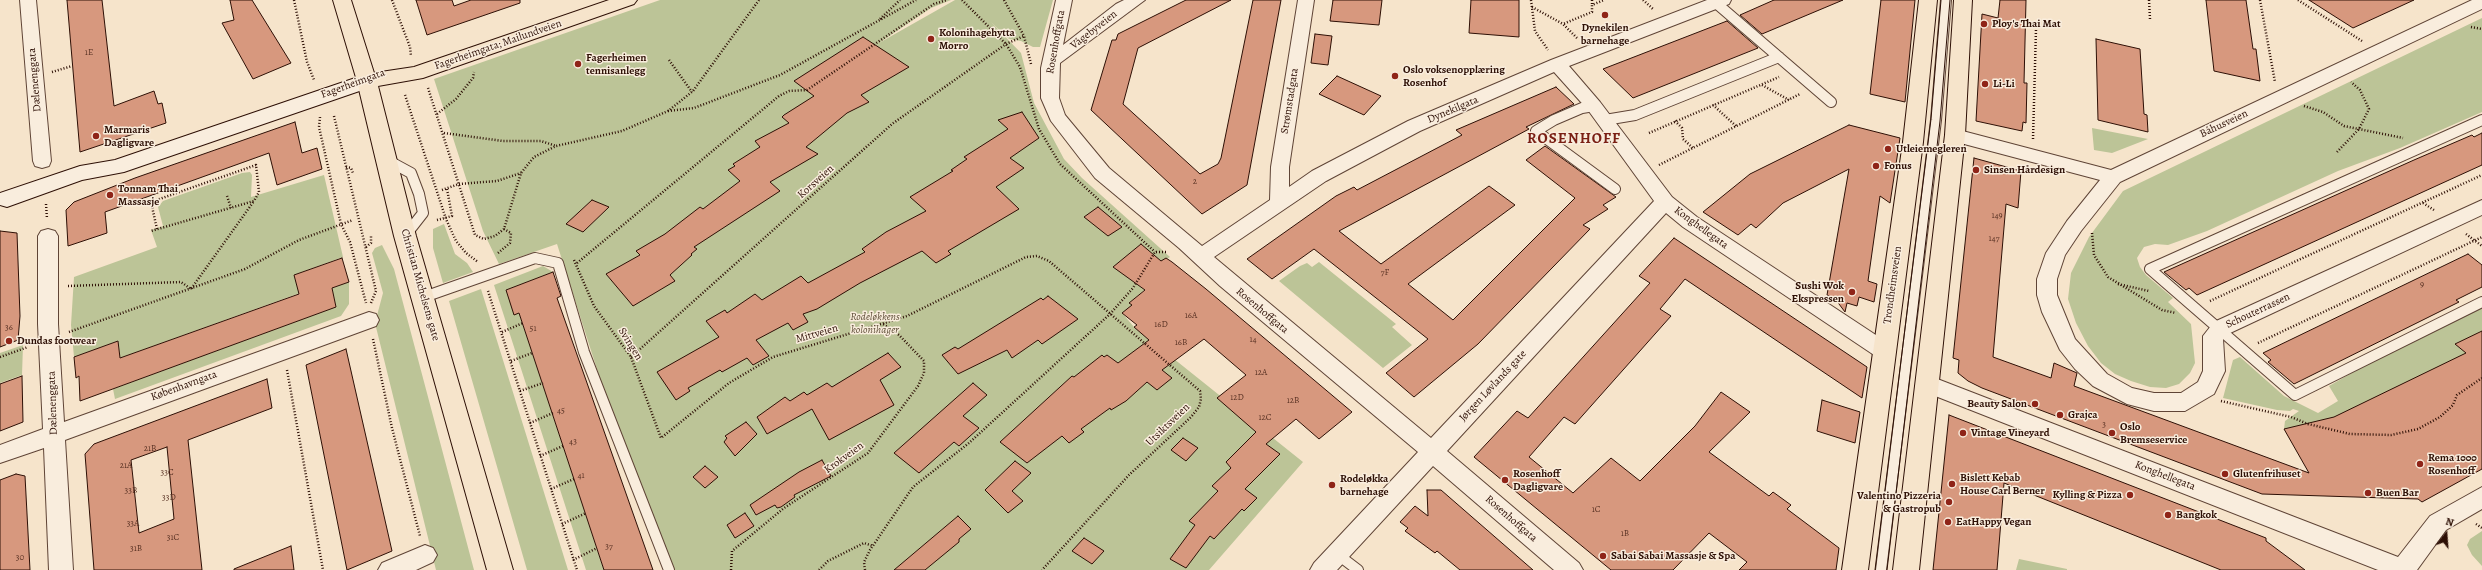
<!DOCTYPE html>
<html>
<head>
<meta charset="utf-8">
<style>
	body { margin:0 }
	#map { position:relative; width:2482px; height:570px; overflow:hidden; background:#f6e4cb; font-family:Alegreya,serif }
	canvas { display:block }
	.north { position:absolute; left:2426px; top:514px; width:40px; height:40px; -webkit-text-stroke:3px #f9eddd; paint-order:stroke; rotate:17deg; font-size:11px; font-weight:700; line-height:16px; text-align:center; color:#2d0f05 }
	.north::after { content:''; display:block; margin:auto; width:14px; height:18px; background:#2d0f05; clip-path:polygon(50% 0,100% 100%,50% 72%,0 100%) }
</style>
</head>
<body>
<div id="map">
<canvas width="2482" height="570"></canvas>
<div class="north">N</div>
</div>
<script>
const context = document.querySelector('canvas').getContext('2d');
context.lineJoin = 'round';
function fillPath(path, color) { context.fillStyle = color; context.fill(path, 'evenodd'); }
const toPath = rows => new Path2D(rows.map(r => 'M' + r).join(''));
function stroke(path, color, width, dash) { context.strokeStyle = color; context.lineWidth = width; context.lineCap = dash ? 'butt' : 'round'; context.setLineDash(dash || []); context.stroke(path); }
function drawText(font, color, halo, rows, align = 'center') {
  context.font = font + ' Alegreya,serif'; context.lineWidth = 3; context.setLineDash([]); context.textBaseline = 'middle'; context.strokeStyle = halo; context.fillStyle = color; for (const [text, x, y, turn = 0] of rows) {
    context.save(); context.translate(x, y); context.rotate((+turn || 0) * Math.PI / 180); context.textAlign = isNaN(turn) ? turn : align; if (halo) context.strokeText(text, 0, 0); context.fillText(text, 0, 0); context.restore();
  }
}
const green = toPath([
	[660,0,951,0,931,8,879,43,955,0,1053,0,1040,47,1033,47,1021,41,1009,39,991,22,1021,53,1034,103,1064,159,1082,178,1170,257,1149,270,1155,281,1129,303,1132,305,1123,314,1134,327,1303,462,1209,570,666,570,634,485,557,244,499,264,483,231,434,79],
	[2482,18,2482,112,2400,148,2338,171,2207,231,2168,245,2155,244,2144,247,2137,258,2140,267,2146,275,2173,298,2168,302,2191,324,2195,363,2190,373,2179,384,2166,388,2150,387,2131,381,2115,374,2101,363,2088,346,2076,323,2068,299,2071,273,2089,237,2123,191],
	[2092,128,2148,139,2112,153,2094,150],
	[250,172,252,175,251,197,324,175,343,257,294,275,300,293,120,358,118,341,74,357,71,325,74,277,157,247,151,230,163,226,158,207,163,201,242,173],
	[444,224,455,254,467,263,473,272,443,283,433,248,433,229],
	[382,245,394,269,474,570,436,570,375,323,383,293,372,253,375,248],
	[1319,262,1396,324,1392,327,1412,345,1383,368,1279,281,1300,266,1307,263,1312,267],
	[543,266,553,272,506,290,519,313,604,570,586,570,494,285],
	[349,282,349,304,341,316,115,399,113,389,336,307,332,288],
	[481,289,568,570,527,570,449,301],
	[2482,308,2482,365,2310,474,2284,429,2285,421,2299,411,2293,409,2290,411,2277,410,2223,398,2233,360,2240,357,2284,396,2318,413,2338,401,2329,386,2362,367],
	[23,345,22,375,0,383,0,353],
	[2482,531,2482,566,2472,555,2467,545,2470,539],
	[2019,559,2067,569,2067,570,2016,570]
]);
const building = toPath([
	[67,0,102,0,114,106,154,91,158,104,162,103,166,123,80,152,67,0],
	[230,0,252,0,291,63,253,79,222,23,234,20,230,0],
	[416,0,452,0,454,6,471,0,520,0,520,3,427,35,416,0],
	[1186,0,1231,0,1138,48,1123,104,1200,174,1218,164,1221,158,1253,0,1281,0,1247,185,1202,214,1091,110,1112,40,1116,40,1118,34,1186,0],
	[1333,0,1382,0,1379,25,1330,21,1333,0],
	[1471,0,1519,0,1519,37,1469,33,1471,0],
	[1774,0,1843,0,1762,34,1740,15,1774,0],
	[1881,0,1915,0,1905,102,1870,94,1881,0],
	[2000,0,2026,0,2024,83,2027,83,2026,123,2023,122,2022,131,1976,121,1982,14,1998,18,2000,0],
	[2206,0,2246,0,2253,49,2256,49,2260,81,2214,71,2206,0],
	[2309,0,2414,0,2353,28,2309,0],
	[1727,21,1758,48,1633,98,1603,69,1727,21],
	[1315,34,1332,36,1328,65,1311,63,1315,34],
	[863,37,909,67,861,95,869,102,847,113,806,147,818,154,770,182,780,191,694,247,697,249,691,254,692,255,670,275,675,281,633,306,606,274,640,255,636,251,665,234,700,207,703,209,740,181,728,170,735,166,733,164,760,147,755,141,789,123,782,117,784,115,814,96,794,81,863,37],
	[2096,39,2140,49,2144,114,2147,115,2148,132,2098,120,2096,39],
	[1337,76,1381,96,1364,115,1319,94,1337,76],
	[1556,87,1574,104,1526,127,1529,129,1339,231,1381,264,1489,186,1515,205,1408,284,1453,320,1575,198,1526,160,1545,146,1616,197,1603,205,1608,209,1583,225,1590,229,1478,344,1414,397,1386,373,1428,339,1314,249,1272,279,1247,259,1336,196,1354,187,1357,190,1462,135,1456,130,1556,87],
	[1022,112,1039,138,1010,158,1024,168,996,187,1019,209,948,251,951,254,936,263,922,251,860,283,817,309,803,314,808,322,793,330,788,323,756,340,769,356,753,365,747,358,722,372,720,370,688,388,690,391,676,400,657,372,719,337,706,321,725,310,727,313,755,294,762,300,801,276,808,283,865,252,862,249,886,232,926,211,910,197,953,171,951,170,967,159,964,157,1008,129,998,120,1022,112],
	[295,122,302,153,317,148,322,169,277,185,269,153,105,212,107,233,68,246,66,210,74,202,135,178,295,122],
	[1849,125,1900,138,1890,203,1880,196,1868,281,1877,284,1874,302,1859,297,1857,306,1847,303,1845,312,1836,300,1827,295,1849,169,1783,203,1756,228,1751,224,1738,235,1703,212,1750,174,1849,125],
	[2482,133,2482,165,2197,295,2189,288,2186,290,2164,272,2414,160,2472,135,2474,137,2482,133],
	[1974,158,2021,171,2018,208,2006,204,1993,357,2051,378,2054,363,2077,373,2074,386,2309,473,2284,429,2334,417,2466,353,2455,344,2482,331,2482,469,2422,502,2418,499,2262,494,1982,388,1968,381,1958,373,1959,360,1953,358,1974,158],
	[592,200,609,207,583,232,566,224,592,200],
	[1098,207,1122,227,1108,236,1084,217,1098,207],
	[0,231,17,233,20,316,18,340,0,347,0,231],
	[1674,238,1867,367,1862,398,1685,279,1660,309,1671,316,1575,424,1564,417,1529,457,1573,493,1611,458,1640,481,1695,426,1721,392,1750,412,1709,452,1769,496,1773,492,1791,505,1787,509,1839,548,1836,570,1739,570,1747,562,1709,533,1673,570,1611,570,1474,457,1517,411,1528,418,1650,283,1639,276,1674,238],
	[1141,244,1161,261,1166,258,1172,262,1206,289,1352,412,1319,439,1296,419,1266,444,1280,454,1245,489,1257,498,1244,511,1242,509,1214,539,1210,536,1186,568,1170,559,1195,525,1189,521,1218,491,1212,486,1231,468,1226,462,1256,432,1217,398,1246,375,1204,339,1162,370,1172,378,1157,390,1147,382,1126,401,1111,410,1110,408,1081,429,1084,432,1069,443,1062,436,1027,463,1000,442,1072,376,1074,377,1102,355,1104,357,1107,355,1118,363,1149,340,1134,327,1137,325,1122,313,1132,305,1129,303,1145,290,1113,267,1141,244],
	[2468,254,2482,265,2482,287,2456,300,2459,302,2294,384,2268,362,2271,360,2263,353,2468,254],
	[342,258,349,282,332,288,336,307,80,401,79,376,76,378,74,357,118,341,120,358,299,294,294,275,342,258],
	[553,272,561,296,557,298,653,570,604,570,519,313,514,315,506,290,553,272],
	[1048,296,1078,319,1042,344,1038,340,1012,358,1007,350,958,374,942,355,955,347,958,349,1041,298,1043,300,1048,296],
	[346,349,392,551,347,570,306,365,346,349],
	[888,353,901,367,880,380,894,405,829,440,812,409,767,434,757,417,785,397,790,401,804,392,807,395,827,383,832,387,888,353],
	[22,376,23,422,0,431,0,384,22,376],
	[267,379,272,408,188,440,202,570,94,570,85,454,94,444,267,379],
	[167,447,174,519,139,533,131,460,167,447],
	[973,383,987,395,963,416,979,428,959,446,954,442,919,473,894,453,973,383],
	[1822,400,1860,412,1855,443,1817,431,1822,400],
	[1949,415,2266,538,2266,541,2305,570,2221,570,2004,483,1997,570,1933,570,1949,415],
	[746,422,757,434,735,456,724,442,727,438,725,436,746,422],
	[1183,438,1198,448,1186,461,1171,450,1183,438],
	[822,460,831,476,794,495,795,497,781,507,777,508,775,505,756,515,750,505,799,472,822,460],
	[1015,461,1031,473,1012,491,1023,501,1008,513,985,490,1015,461],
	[705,466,718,477,705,488,693,477,705,466],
	[16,474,25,476,30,570,0,570,0,480,16,474],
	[1427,490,1441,490,1533,570,1460,570,1437,551,1435,553,1405,531,1408,528,1400,522,1415,506,1428,516,1427,490],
	[745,513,754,526,735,538,727,525,745,513],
	[958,516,971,529,959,539,959,542,925,570,894,570,958,516],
	[1084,538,1104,551,1092,564,1072,551,1084,538],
	[291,546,294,570,234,570,234,569,291,546]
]);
const path = toPath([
	[294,0,307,62,314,80],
	[392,0,410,47,411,56],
	[962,0,1006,44,1020,67,1039,129,1060,164,1155,252],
	[1004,0,1024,36,1031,64],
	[1531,0,1535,31,1548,50],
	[1592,0,1592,5],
	[1643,0,1653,9],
	[2149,0,2150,19],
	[2260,0,2275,82],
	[2298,0,2362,41],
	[1532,7,1563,24],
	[880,19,900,0],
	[2471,27,2482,29],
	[1577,38,1563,24,1592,12,1592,5,1604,0],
	[669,60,692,92],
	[52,72,72,66],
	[1762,85,1789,100],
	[428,88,475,235,484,239,495,236,504,229,521,173,534,157,556,146,622,131,668,111,693,91,759,0],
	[405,95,446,219,456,241,466,253,478,262],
	[1713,105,1736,126],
	[2304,106,2323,112,2344,126,2403,138],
	[668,111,694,108,780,75,916,0],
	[437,114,456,99,473,78,474,72],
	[334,116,376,291,371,303],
	[320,117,319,127,341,224,350,242,366,303],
	[1675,121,1682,128,1683,139,1693,148],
	[444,133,503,141,541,141,556,146],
	[1649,133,1779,77],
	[2033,139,2036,29],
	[2337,152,2359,129,2369,109,2360,90,2351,82],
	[1659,165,1800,94],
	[346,167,351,168,353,173],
	[442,190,459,184,497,181,521,173],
	[227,196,231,208],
	[2423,203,2434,210],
	[46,204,47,219],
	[437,220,452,216,447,189],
	[157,229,151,202,256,165,259,192,254,201],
	[2092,233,2094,255,2108,277,2162,310,2176,313],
	[2466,234,2482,246],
	[366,247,371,243,371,236],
	[498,253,510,243,511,233,504,229],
	[574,260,594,306,631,357,661,438,729,383,773,357,907,316,1026,257,1037,256,1049,261,1200,391,1201,399,1199,407,1191,417,1129,475,1042,570],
	[577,263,779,96,789,91,807,90,934,4,947,0],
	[2118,284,2149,291],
	[68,286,181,282,191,289,254,201,151,231],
	[488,291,577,570],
	[2210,301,2482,175],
	[69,332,245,269,299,240,353,220],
	[502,332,523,323],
	[373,339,392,428,420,536],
	[2258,343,2482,237],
	[0,357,28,347],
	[631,357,892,124,1006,44,1024,36],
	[511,361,532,353],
	[287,370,323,570],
	[520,391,543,383],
	[2221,401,2291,417,2308,424,2350,434,2391,435,2418,429,2440,417,2453,405,2457,395,2482,378],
	[530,423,553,413],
	[540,456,563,446],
	[551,489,574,479],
	[562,524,586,513],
	[2476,524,2482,528],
	[573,560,597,548],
	[731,570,732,551,784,508,868,453,918,386,924,373,924,361,899,335,883,324],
	[819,570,828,561,864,543,873,546],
	[865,570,864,562,870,550,913,487,969,443,1110,314,1133,288,1155,252,1168,252]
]);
const lane = toPath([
	[1716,3,1831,102],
	[1594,106,1582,108,1554,120,1536,131,1615,189],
	[1605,120,1635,115,1779,57],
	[2482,120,2150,269,2295,395,2482,302],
	[387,160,411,173,419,194,423,213,405,236],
	[424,297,535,258,558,263,584,352,669,570],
	[1337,554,1358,570],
	[1881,570,1936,120,1946,0]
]);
const street = toPath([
	[20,0,36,0,51,161,49,166,42,168,35,166,33,161,20,0],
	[1056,0,1072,0,1063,45,1116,4,1124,0,1145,0,1060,63,1059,98,1065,115,1109,168,1202,246,1270,200,1271,167,1298,0,1314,0,1289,167,1289,187,1312,171,1408,121,1551,60,1707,0,1731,0,1729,4,1569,66,1600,102,1672,197,1697,217,1891,345,1894,351,1891,357,1884,359,1877,357,1683,227,1666,213,1447,451,1579,563,1583,570,1554,570,1433,466,1337,570,1310,570,1314,563,1418,452,1220,286,1179,248,1095,178,1051,121,1041,98,1041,68,1056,0],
	[1554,72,1588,110,1654,201,1431,438,1214,257,1326,181,1420,131,1554,72],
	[2472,0,2482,0,2482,9,2120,182,2081,231,2065,255,2057,279,2057,295,2075,339,2107,374,2132,388,2154,393,2181,393,2198,382,2203,371,2203,336,2214,322,2482,200,2482,215,2228,334,2223,339,2225,371,2214,394,2185,411,2154,411,2127,404,2093,386,2075,369,2060,350,2042,312,2037,295,2037,279,2046,253,2067,221,2100,180,1949,140,1946,135,1949,130,1955,129,2111,170,2472,0],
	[48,229,55,231,58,236,58,324,64,422,369,312,376,314,379,320,376,326,65,440,73,570,49,570,44,448,0,463,0,445,43,429,38,324,38,236,41,231,48,229],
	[1927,375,2398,557,2430,516,2482,487,2482,509,2446,530,2417,570,2378,570,1920,390,1916,384,1920,378,1927,375],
	[425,545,433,548,437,555,433,562,416,570,378,570,382,563,425,545]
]);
const secondary = toPath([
	[367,74,374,76,377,81,374,86,124,172,82,180,7,207,0,205,0,193,80,166,115,160,367,74]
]);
const primary = toPath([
	[333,0,351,0,374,73,414,67,609,0,637,0,634,4,423,78,378,86,416,236,513,570,487,570,394,236,357,81,333,0],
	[1919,0,1937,0,1923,142,1868,570,1842,570,1903,142,1919,0],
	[1954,0,1972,0,1965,135,1919,570,1893,570,1945,135,1954,0]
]);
const tram = toPath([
	[1875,570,1931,119,1941,0],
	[1887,570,1940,121,1950,0]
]);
const markers = [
	[1605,15,4,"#8f2418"],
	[1984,24,4,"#8f2418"],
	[931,39,4,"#8f2418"],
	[578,64,4,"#8f2418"],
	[1395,76,4,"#8f2418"],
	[1985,84,4,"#8f2418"],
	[96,136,4,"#8f2418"],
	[1888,149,4,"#8f2418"],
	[1876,166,4,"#8f2418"],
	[1976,170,4,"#8f2418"],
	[110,195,4,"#8f2418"],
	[1852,292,4,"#8f2418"],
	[9,341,4,"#8f2418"],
	[2035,404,4,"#8f2418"],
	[2060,415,4,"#8f2418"],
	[1963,433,4,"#8f2418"],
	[2112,433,4,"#8f2418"],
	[2420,464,4,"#8f2418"],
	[2225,474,4,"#8f2418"],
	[1505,480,4,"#8f2418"],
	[1952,484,4,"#8f2418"],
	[1332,485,4,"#8f2418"],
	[2368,493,4,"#8f2418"],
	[2130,495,4,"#8f2418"],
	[1949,502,4,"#8f2418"],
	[2168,515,4,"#8f2418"],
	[1948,522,4,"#8f2418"],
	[1603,556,4,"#8f2418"]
];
const numberNames = [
	["1E",89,53],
	["2",1195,182],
	["149",1997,216],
	["147",1994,239],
	["7F",1385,273],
	["9",2422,285],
	["16A",1191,316],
	["16D",1161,325],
	["36",9,328],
	["51",533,329],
	["14",1253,340],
	["16B",1181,343],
	["12A",1261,373],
	["12D",1237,398],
	["12B",1293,401],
	["45",561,411],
	["12C",1265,418],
	["3",2104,425],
	["43",573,442],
	["21B",150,449],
	["21A",126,466],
	["33C",167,473],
	["41",581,476],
	["33B",131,491],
	["33D",169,498],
	["1C",1596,510],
	["33A",133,524],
	["1B",1625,534],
	["31C",173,538],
	["37",609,547],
	["31B",136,549],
	["30",20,558]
];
const poiNames = [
	["Ploy's Thai Mat",1992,24],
	["Dynekilen",1605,28,"center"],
	["barnehage",1605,41,"center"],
	["Kolonihagehytta",939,33],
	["Morro",939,46],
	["Fagerheimen",586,58],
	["tennisanlegg",586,71],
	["Oslo voksenopplæring",1403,70],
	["Rosenhof",1403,83],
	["Li-Li",1993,84],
	["Marmaris",104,130],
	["Dagligvare",104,143],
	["Utleiemegleren",1896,149],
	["Fonus",1884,166],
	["Sinsen Hårdesign",1984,170],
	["Tonnam Thai",118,189],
	["Massasje",118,202],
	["Sushi Wok",1844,286,"right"],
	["Ekspressen",1844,299,"right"],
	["Dundas footwear",17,341],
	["Beauty Salon",2027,404,"right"],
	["Grajca",2068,415],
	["Oslo",2120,427],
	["Bremseservice",2120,440],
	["Vintage Vineyard",1971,433],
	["Rema 1000",2428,458],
	["Rosenhoff",2428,471],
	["Rosenhoff",1513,474],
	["Dagligvare",1513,487],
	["Glutenfrihuset",2233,474],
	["Bislett Kebab",1960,478],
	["House Carl Berner",1960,491],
	["Rodeløkka",1340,479],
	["barnehage",1340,492],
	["Buen Bar",2376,493],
	["Kylling & Pizza",2122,495,"right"],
	["Valentino Pizzeria",1941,496,"right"],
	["& Gastropub",1941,509,"right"],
	["Bangkok",2176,515],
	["EatHappy Vegan",1956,522],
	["Sabai Sabai Massasje & Spa",1611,556]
];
const streetNames = [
	["Vågebyveien",1094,30,-38],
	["Rosenhoffgata",1056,42,-80],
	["Fagerheimgata; Mailundveien",498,45,-19],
	["Dælenenggata",35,80,-95],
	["Fagerheimgata",353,84,-20],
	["Strømstadgata",1290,101,-81],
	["Dynekilgata",1453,110,-23],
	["Båhusveien",2224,124,-25],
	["Korsveien",816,182,-42],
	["Konghellegata",1701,228,36],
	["Christian Michelsens gate",420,285,74],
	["Trondheimsveien",1893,285,-82],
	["Rosenhoffgata",1262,311,40],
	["Schouterrassen",2258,311,-25],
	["Mittveien",817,334,-16],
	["Svingen",630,344,58],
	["Københavngata",184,386,-20],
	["Jørgen Løvlands gate",1493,386,-47],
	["Dælenenggata",53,403,-92],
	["Utsiktsveien",1168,425,-44],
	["Krokveien",844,458,-36],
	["Konghellegata",2165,476,21],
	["Rosenhoffgata",1511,519,41]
];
const parkNames = [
	["Rodeløkkens",875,317],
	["kolonihager",875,330]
];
const districtNames = [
	["ROSENHOFF",1574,139]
];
fillPath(green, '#bcc497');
fillPath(building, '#d7987e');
stroke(building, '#2d0f05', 1);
stroke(lane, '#5f4436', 12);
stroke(street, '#5f4436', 2);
stroke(secondary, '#2d0f05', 2);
stroke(primary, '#2d0f05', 2);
stroke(path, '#2d0f05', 2.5, [1, 2]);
stroke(lane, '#f9eddd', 10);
fillPath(street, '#f9eddd');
fillPath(secondary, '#f9eddd');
fillPath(primary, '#f6e4cb');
stroke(tram, '#2d0f05', 1);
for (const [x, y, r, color] of markers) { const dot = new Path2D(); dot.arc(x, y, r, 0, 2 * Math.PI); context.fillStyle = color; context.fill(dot); stroke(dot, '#f9eddd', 1.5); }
drawText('9px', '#583123', null, numberNames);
drawText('bold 11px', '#2d0f05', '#f9eddd', poiNames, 'left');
drawText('11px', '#2d0f05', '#f9eddd', streetNames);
drawText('italic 11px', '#5f4e38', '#f9eddd', parkNames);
context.letterSpacing = '1px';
drawText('bold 15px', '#7a1f14', '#f9eddd', districtNames);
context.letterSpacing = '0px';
</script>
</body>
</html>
